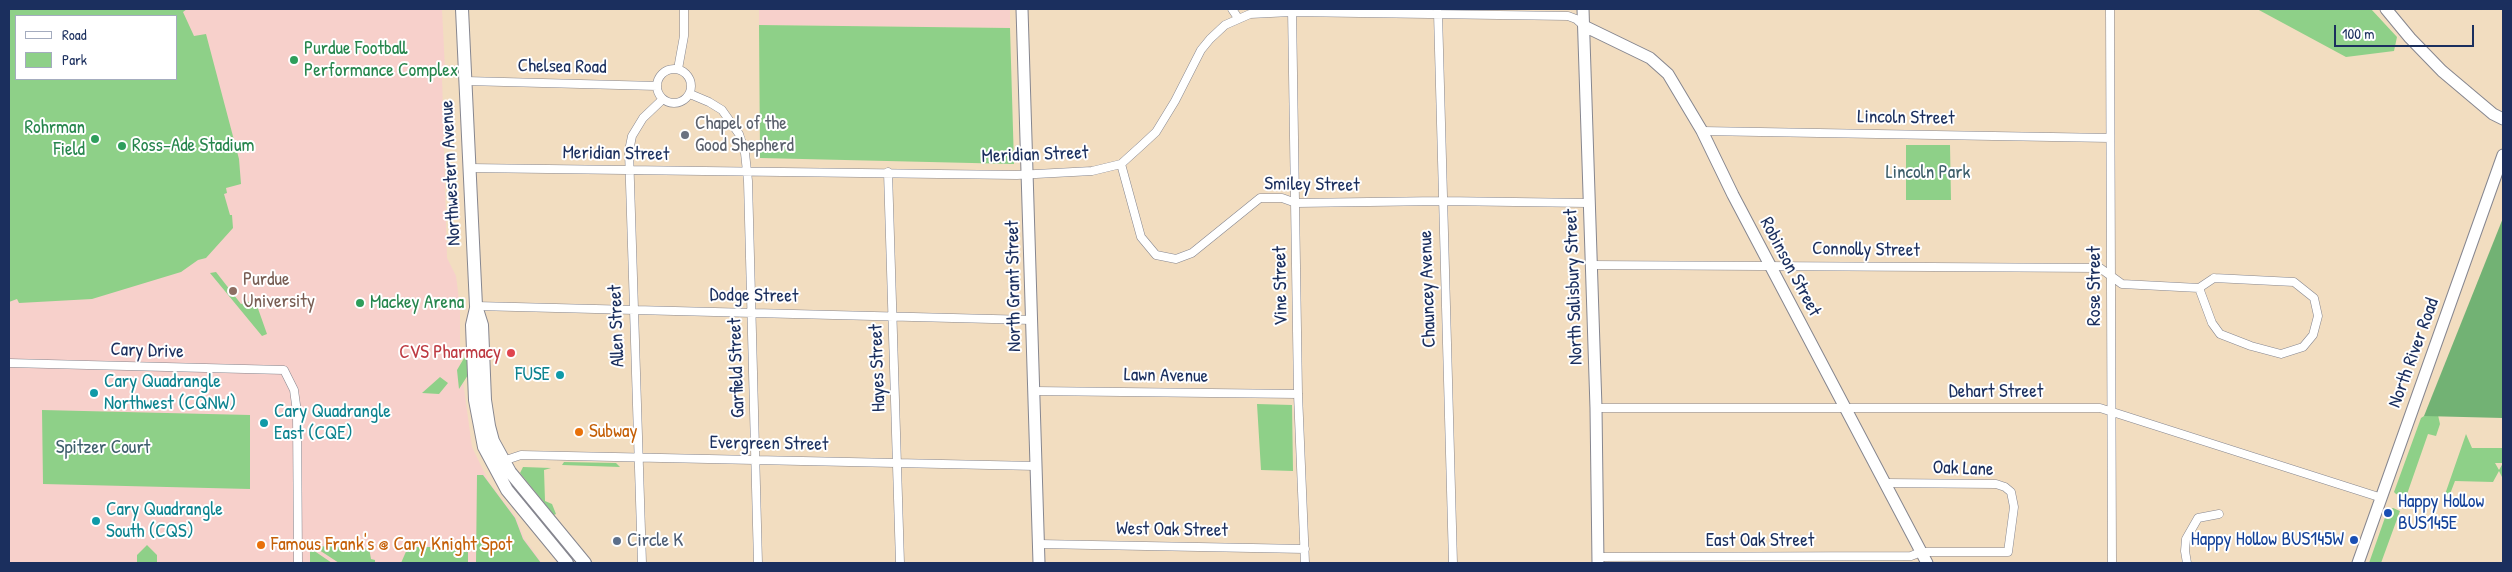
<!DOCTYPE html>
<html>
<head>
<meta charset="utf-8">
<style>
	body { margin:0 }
	#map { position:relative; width:2512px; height:572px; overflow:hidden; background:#f2ddc0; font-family:"Patrick Hand",sans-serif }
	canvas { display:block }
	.frame { position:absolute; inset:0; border:10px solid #1b2f5e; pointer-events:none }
	.legend { position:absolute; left:15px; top:15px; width:162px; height:65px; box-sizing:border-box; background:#fff; border:1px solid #a4acbf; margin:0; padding:6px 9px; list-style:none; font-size:15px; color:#1b2f5e }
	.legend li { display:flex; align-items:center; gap:10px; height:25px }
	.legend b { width:25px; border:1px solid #a4acbf }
	.scale { position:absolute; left:2334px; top:25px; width:140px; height:22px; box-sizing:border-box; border:2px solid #1b2f5e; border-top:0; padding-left:6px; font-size:15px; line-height:18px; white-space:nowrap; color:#1b2f5e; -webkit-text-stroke:4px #fff; paint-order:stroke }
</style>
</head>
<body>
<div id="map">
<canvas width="2512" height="572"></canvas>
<div class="frame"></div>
<ul class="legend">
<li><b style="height:6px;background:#fff"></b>Road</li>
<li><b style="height:14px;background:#8ed088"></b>Park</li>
</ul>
<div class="scale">100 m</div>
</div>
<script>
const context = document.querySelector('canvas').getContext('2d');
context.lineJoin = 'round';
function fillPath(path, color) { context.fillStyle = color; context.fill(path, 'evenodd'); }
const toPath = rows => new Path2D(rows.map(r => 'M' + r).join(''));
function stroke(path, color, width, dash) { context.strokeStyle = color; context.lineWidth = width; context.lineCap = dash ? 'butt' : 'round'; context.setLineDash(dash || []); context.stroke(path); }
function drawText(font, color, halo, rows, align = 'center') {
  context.font = font + ' "Patrick Hand",sans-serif'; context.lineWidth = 4; context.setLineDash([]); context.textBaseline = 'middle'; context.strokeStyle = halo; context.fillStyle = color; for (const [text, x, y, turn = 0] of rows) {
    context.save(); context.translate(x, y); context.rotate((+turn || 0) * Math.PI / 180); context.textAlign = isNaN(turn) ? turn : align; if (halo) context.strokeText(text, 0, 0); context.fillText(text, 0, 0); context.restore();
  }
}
const built = toPath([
	[9,9,442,9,445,70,442,76,447,258,456,276,460,307,460,359,472,447,489,482,516,517,524,538,542,563,9,563],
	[16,16,176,16,176,79,16,79],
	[759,9,1010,9,1010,28,759,25]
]);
const green = toPath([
	[9,9,187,9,183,12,194,36,206,34,239,159,241,184,226,188,227,193,224,194,230,215,232,215,233,228,206,258,198,260,181,272,92,299,19,303,17,299,9,302],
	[16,16,176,16,176,79,16,79],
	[2257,9,2371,9,2397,37,2394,51,2346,57],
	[759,25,1010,28,1014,164,760,158],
	[1906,145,1950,145,1951,200,1906,200],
	[216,272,241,304,255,300,267,334,262,336,210,273],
	[467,353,468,375,459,389,457,370],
	[440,377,448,383,439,394,422,393],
	[1257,404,1292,405,1293,471,1261,470],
	[42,410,250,415,250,489,43,484],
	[2438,415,2440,424,2436,436,2428,434,2406,497,2396,494,2394,492,2421,418,2424,416],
	[2466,434,2472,448,2503,448,2503,463,2495,463,2499,470,2503,463,2503,479,2499,471,2493,482,2455,481,2445,507,2442,503],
	[564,462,616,463,620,467,562,465],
	[523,467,551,468,544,470,545,501,552,504,556,514,554,515,520,473],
	[477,475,483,475,515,518,523,539,541,563,476,563],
	[2393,508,2400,511,2381,563,2369,563,2388,509],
	[453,542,457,542,456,552,468,552,468,563,401,563,408,547,438,547],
	[147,545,157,555,157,563,137,563,137,555],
	[313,546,369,548,371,559,375,560,375,563,339,563],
	[310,548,332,563,310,563]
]);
const forest = toPath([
	[2503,218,2503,418,2424,416]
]);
const street = toPath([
	[1232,9,1238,18],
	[1292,9,1298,394,1305,563],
	[2110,9,2112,563],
	[1438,13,1453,563],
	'657 86a17 17 0 1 1 34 0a17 17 0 1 1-34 0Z',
	[678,69,684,36,684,9],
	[466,81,657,86],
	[690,94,709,102,722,110,739,134,745,153,748,181,758,563],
	[1702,131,2110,138],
	[1121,164,1141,237,1156,255,1176,259,1192,253,1260,198,1282,198,1296,203,1441,201,1588,203],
	[469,168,1017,175,1092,171,1121,164,1142,145,1156,132,1175,101,1201,50,1210,39,1225,25,1250,14,1291,12,1568,16,1576,19,1584,26],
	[888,172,900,563],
	[1590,265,2100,268,2122,284,2199,288],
	[2214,278,2294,282,2314,298,2318,316,2313,335,2303,347,2281,354,2251,346,2220,334,2212,323,2199,288,2214,278],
	[476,306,1032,320],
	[9,363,284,370,294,390,297,412,298,563],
	[1034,391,1298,394],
	[1596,408,2100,408,2382,498],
	[503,461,521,455,1036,466],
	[1039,544,1305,549],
	[1597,557,1911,556,1921,552,2008,552,2014,507,2011,492,2005,487,1996,484,1885,483],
	[642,563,629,151,632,136,643,118,663,99],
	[2187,563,2185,551,2186,539,2198,518,2219,514]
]);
const secondary = toPath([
	[1022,9,1039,563],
	[1583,9,1596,408,1598,563],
	[2386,9,2410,38,2442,71,2493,114,2503,119],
	[1584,26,1650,58,1668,74,1702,131,1733,195,1927,563],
	[2358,563,2503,155]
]);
const primary = toPath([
	[462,9,476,306,482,325,485,400,489,426,493,441,510,472,585,563],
	[476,308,472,325,475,400,484,447,507,490,567,563]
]);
const markers = [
	[294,60,5,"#2e9e5b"],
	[685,135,5,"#6b7280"],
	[95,139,5,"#2e9e5b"],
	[122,146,5,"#2e9e5b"],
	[233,291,5,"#8d6e63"],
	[360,303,5,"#2e9e5b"],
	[511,353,5,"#e0444e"],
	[560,375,5,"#0f9aa8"],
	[94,393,5,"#0f9aa8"],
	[264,423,5,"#0f9aa8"],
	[579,432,5,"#e8710a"],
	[2388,513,5,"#1a4fb4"],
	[96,521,5,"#0f9aa8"],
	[2354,540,5,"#1a4fb4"],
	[617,541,5,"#5c6f8a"],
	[261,545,5,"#e8710a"]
];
const leisureNames = [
	["Purdue Football",304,49],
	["Performance Complex",304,71],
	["Rohrman",85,128,"right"],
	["Field",85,150,"right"],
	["Ross–Ade Stadium",132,146],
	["Mackey Arena",370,303]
];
const streetNames = [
	["Chelsea Road",562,67,1],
	["Lincoln Street",1906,118,1],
	["Meridian Street",616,154,1],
	["Meridian Street",1035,155,-2],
	["Northwestern Avenue",451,173,-93],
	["Smiley Street",1312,185,1],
	["Connolly Street",1866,250,1],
	["Robinson Street",1790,267,62],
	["North Grant Street",1014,286,-91],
	["Vine Street",1281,286,-91],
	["Rose Street",2095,286,-90],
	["North Salisbury Street",1574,287,-92],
	["Chauncey Avenue",1428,289,-92],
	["Dodge Street",754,296,1],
	["Allen Street",617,326,-92],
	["Cary Drive",147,351,2],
	["North River Road",2414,353,-70],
	["Garfield Street",737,368,-92],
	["Hayes Street",878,368,-92],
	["Lawn Avenue",1166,376,1],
	["Dehart Street",1996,392],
	["Evergreen Street",769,444,1],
	["Oak Lane",1963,469,2],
	["West Oak Street",1172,530,1],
	["East Oak Street",1760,541]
];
const worshipNames = [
	["Chapel of the",695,124],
	["Good Shepherd",695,146]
];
const parkNames = [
	["Lincoln Park",1928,173],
	["Spitzer Court",103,448]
];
const educationNames = [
	["Purdue",243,280],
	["University",243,302]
];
const healthNames = [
	["CVS Pharmacy",501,353]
];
const cultureNames = [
	["FUSE",550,375,"right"],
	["Cary Quadrangle",104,382],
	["Northwest (CQNW)",104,404],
	["Cary Quadrangle",274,412],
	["East (CQE)",274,434],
	["Cary Quadrangle",106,510],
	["South (CQS)",106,532]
];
const foodNames = [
	["Subway",589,432],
	["Famous Frank's @ Cary Knight Spot",271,545]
];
const transitNames = [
	["Happy Hollow",2398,502],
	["BUS145E",2398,524],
	["Happy Hollow BUS145W",2344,540,"right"]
];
const serviceNames = [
	["Circle K",627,541]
];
fillPath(built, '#f7d0cb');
fillPath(green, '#8ed088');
fillPath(forest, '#72b274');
stroke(street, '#86868f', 9);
stroke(secondary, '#86868f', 13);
stroke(primary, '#86868f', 14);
stroke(street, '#fff', 8);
stroke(secondary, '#fff', 11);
stroke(primary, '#fff', 12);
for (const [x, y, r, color] of markers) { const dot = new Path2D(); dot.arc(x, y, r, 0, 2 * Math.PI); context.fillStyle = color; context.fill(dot); stroke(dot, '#fff', 2); }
drawText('19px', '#27864d', '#fff', leisureNames, 'left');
drawText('19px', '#1b2f5e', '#fff', streetNames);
drawText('19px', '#5b616d', '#fff', worshipNames, 'left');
drawText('19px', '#3e5f6b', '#fff', parkNames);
drawText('19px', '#785e54', '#fff', educationNames, 'left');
drawText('19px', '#be3a42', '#fff', healthNames, 'right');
drawText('19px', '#0d838f', '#fff', cultureNames, 'left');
drawText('19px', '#c56008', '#fff', foodNames, 'left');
drawText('19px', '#164399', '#fff', transitNames, 'left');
drawText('19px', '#4e5e75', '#fff', serviceNames, 'left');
</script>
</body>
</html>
